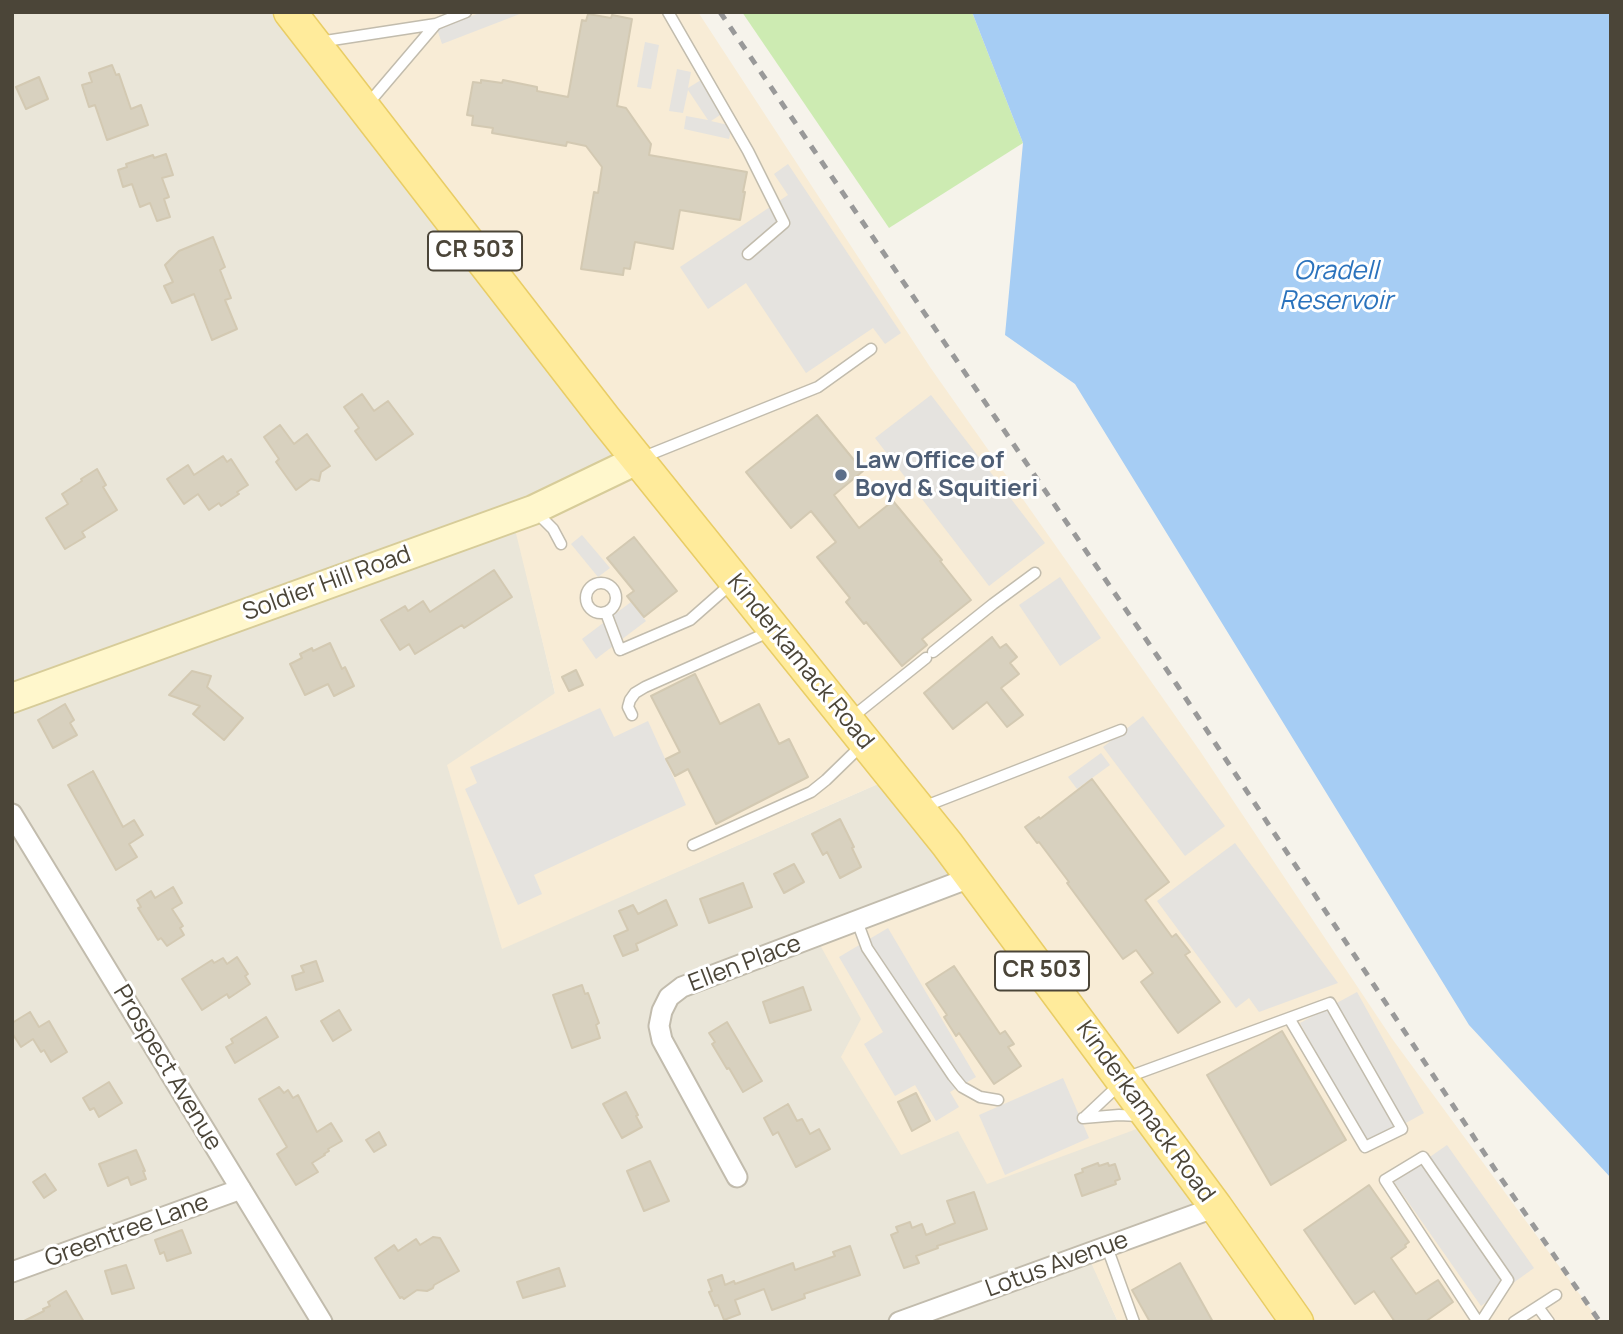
<!DOCTYPE html>
<html>
<head>
<meta charset="utf-8">
<style>
	body { margin:0 }
	#map { position:relative; width:1623px; height:1334px; overflow:hidden; background:#f6f3eb; font-family:Manrope,sans-serif }
	canvas { display:block }
	.frame { position:absolute; inset:0; border:14px solid #4b4538; pointer-events:none }
</style>
</head>
<body>
<div id="map">
<canvas width="1623" height="1334"></canvas>
<div class="frame"></div>
</div>
<script>
const context = document.querySelector('canvas').getContext('2d');
context.lineJoin = 'round';
function fillPath(path, color) { context.fillStyle = color; context.fill(path, 'evenodd'); }
const toPath = rows => new Path2D(rows.map(r => 'M' + r).join(''));
function stroke(path, color, width, dash) { context.strokeStyle = color; context.lineWidth = width; context.lineCap = dash ? 'butt' : 'round'; context.setLineDash(dash || []); context.stroke(path); }
function drawText(font, color, halo, rows, align = 'center') {
  context.font = font + ' Manrope,sans-serif'; context.lineWidth = 6; context.setLineDash([]); context.textBaseline = 'middle'; context.strokeStyle = halo; context.fillStyle = color; for (const [text, x, y, turn = 0] of rows) {
    context.save(); context.translate(x, y); context.rotate((+turn || 0) * Math.PI / 180); context.textAlign = isNaN(turn) ? turn : align; if (halo) context.strokeText(text, 0, 0); context.fillText(text, 0, 0); context.restore();
  }
}
const residential = toPath([
	[12,12,290,12,637,460,513,517,555,693,502,948,894,777,972,877,958,1130,1153,1122,1216,1207,1088,1254,1118,1322,12,1322]
]);
const commercial = toPath([
	[290,12,698,12,930,367,1200,751,1393,1040,1600,1322,1118,1322,1087,1254,1216,1207,1153,1123,987,1184,958,1131,901,1155,841,1057,861,1019,815,936,972,877,894,777,502,949,447,765,555,693,512,517,637,460]
]);
const green = toPath([
	[742,12,972,12,1023,143,889,228]
]);
const parking = toPath([
	[482,12,525,12,442,44,437,29],
	[645,42,659,45,651,89,637,87],
	[677,69,691,72,688,88,701,80,723,113,711,121,732,126,729,139,684,129,686,116,708,120,688,90,683,113,669,111],
	[788,164,901,333,885,344,873,328,806,373,746,283,708,309,680,267,788,195,774,174],
	[931,395,1045,543,989,586,875,438],
	[582,535,610,568,598,577,571,544],
	[1060,577,1101,638,1060,666,1019,605],
	[631,602,646,621,596,659,582,639],
	[600,708,614,737,648,721,686,805,534,875,542,894,518,905,465,789,477,783,470,767],
	[1143,716,1225,826,1185,856,1103,747],
	[1101,753,1110,765,1077,789,1068,777],
	[1235,843,1338,983,1259,1012,1249,998,1236,1008,1157,901],
	[888,928,976,1077,950,1092,959,1107,936,1121,915,1085,895,1096,864,1044,883,1032,839,957],
	[1357,992,1424,1113,1366,1145,1300,1023],
	[1063,1078,1089,1138,1005,1175,979,1115],
	[1447,1145,1534,1268,1481,1306,1394,1182]
]);
const water = toPath([
	[972,12,1611,12,1611,1178,1469,1025,1075,384,1005,335,1023,143]
]);
const building = toPath([
	[588,14,611,18,612,15,632,19,617,106,626,108,651,144,649,155,747,172,743,192,745,192,740,220,680,210,673,249,635,242,630,269,624,268,623,275,581,269,594,192,598,193,602,167,586,146,567,142,566,146,492,133,493,128,472,125,473,116,467,115,473,82,481,83,481,80,502,83,503,80,537,87,537,91,568,97,582,20,586,21,588,14],
	[112,65,116,75,119,74,131,109,141,105,148,125,107,140,95,105,89,107,82,85,92,82,89,73,112,65],
	[39,77,48,99,26,109,16,87,39,77],
	[166,154,173,175,162,178,169,197,164,199,170,217,157,221,150,203,140,207,132,184,123,187,118,170,127,167,126,164,153,155,154,158,166,154],
	[213,237,225,267,220,270,231,298,225,300,237,329,212,340,194,294,172,303,164,286,173,282,165,265,179,251,213,237],
	[362,394,374,411,388,401,413,434,376,460,355,431,359,428,344,407,362,394],
	[817,415,863,471,834,495,859,528,893,501,942,560,940,561,971,600,922,639,927,645,902,666,866,622,864,624,846,602,850,598,817,557,836,542,811,511,791,528,746,472,817,415],
	[280,425,294,444,307,434,330,466,321,472,319,481,311,479,296,490,276,462,279,459,264,437,280,425],
	[223,456,227,462,231,459,248,485,237,492,239,494,221,506,219,503,209,510,198,494,184,504,167,479,188,465,194,475,223,456],
	[97,469,106,485,103,487,117,510,82,532,85,537,65,549,46,518,68,504,62,494,82,481,81,479,97,469],
	[634,537,677,591,644,617,627,596,634,591,607,558,634,537],
	[494,570,512,597,464,628,462,625,415,654,409,644,400,650,381,620,405,606,408,611,423,601,430,612,494,570],
	[992,637,1000,648,1006,644,1017,657,1010,663,1019,674,1001,688,1023,715,1007,727,987,702,953,729,924,693,992,637],
	[330,643,342,669,345,667,354,686,334,696,328,684,305,695,290,664,302,658,300,654,312,648,313,651,330,643],
	[576,670,583,685,569,691,562,677,576,670],
	[192,671,211,676,207,687,243,718,224,740,193,714,200,706,169,695,192,671],
	[695,674,720,724,759,704,779,744,789,739,808,777,716,824,688,769,675,776,666,759,680,752,651,696,695,674],
	[65,704,74,720,70,723,77,735,53,748,38,720,65,704],
	[93,771,123,827,134,820,143,835,129,844,137,857,116,870,68,785,93,771],
	[1092,779,1169,882,1145,900,1172,937,1176,934,1190,952,1185,955,1220,1002,1178,1033,1141,982,1153,973,1136,950,1123,959,1067,883,1069,882,1039,842,1037,843,1025,827,1039,817,1040,819,1092,779],
	[840,819,854,847,852,848,861,867,840,878,827,852,823,855,812,834,840,819],
	[794,864,804,882,784,893,774,874,794,864],
	[743,883,752,907,709,923,700,899,743,883],
	[173,887,182,903,172,909,183,926,180,928,184,935,167,946,161,938,158,940,138,908,141,907,137,900,151,891,155,898,173,887],
	[666,900,677,925,636,944,638,950,623,956,614,936,628,930,619,911,633,905,638,914,666,900],
	[237,957,248,974,245,976,250,984,229,998,227,994,202,1010,182,979,212,960,214,963,223,958,227,964,237,957],
	[316,961,323,981,296,990,292,976,304,972,301,966,316,961],
	[954,966,1000,1034,1005,1031,1014,1044,1008,1047,1021,1066,994,1084,959,1033,956,1036,944,1017,947,1015,926,984,954,966],
	[582,985,585,994,588,993,599,1023,596,1025,600,1038,572,1048,553,995,582,985],
	[803,987,811,1010,770,1023,763,1002,803,987],
	[339,1010,351,1030,333,1041,321,1021,339,1010],
	[30,1012,39,1027,49,1021,67,1052,51,1062,44,1050,41,1052,33,1039,21,1047,12,1033,12,1023,30,1012],
	[266,1017,278,1037,235,1063,226,1047,233,1043,231,1039,266,1017],
	[727,1022,762,1081,743,1092,729,1068,727,1069,712,1044,715,1042,709,1033,727,1022],
	[1282,1031,1346,1140,1271,1185,1207,1075,1282,1031],
	[109,1082,122,1103,99,1117,94,1108,90,1110,83,1098,109,1082],
	[279,1087,284,1093,288,1090,293,1098,298,1095,317,1132,331,1123,342,1141,328,1149,329,1151,324,1154,325,1155,312,1163,318,1172,296,1185,277,1154,287,1147,259,1099,279,1087],
	[626,1092,638,1115,636,1116,642,1127,622,1138,603,1104,626,1092],
	[916,1093,930,1121,912,1131,898,1102,916,1093],
	[788,1104,797,1121,802,1119,810,1134,819,1129,830,1149,796,1167,778,1132,773,1135,764,1118,788,1104],
	[379,1132,386,1145,374,1152,366,1140,379,1132],
	[136,1150,145,1171,143,1171,146,1179,131,1185,128,1177,108,1186,99,1164,136,1150],
	[650,1161,669,1201,644,1211,627,1171,650,1161],
	[1098,1163,1099,1166,1108,1163,1109,1166,1115,1164,1120,1179,1115,1181,1116,1184,1082,1196,1075,1175,1083,1172,1082,1169,1098,1163],
	[45,1174,56,1190,44,1198,33,1182,45,1174],
	[1369,1185,1409,1242,1405,1245,1406,1247,1391,1258,1416,1294,1438,1280,1453,1302,1425,1322,1395,1322,1374,1291,1355,1304,1304,1230,1369,1185],
	[974,1192,987,1229,937,1246,938,1248,916,1256,919,1263,904,1268,891,1235,898,1232,896,1227,910,1222,912,1228,922,1224,926,1235,955,1223,947,1201,974,1192],
	[182,1230,191,1253,167,1261,164,1252,160,1254,155,1240,182,1230],
	[433,1237,440,1238,459,1271,434,1285,433,1288,427,1291,417,1290,404,1299,402,1297,400,1298,375,1258,394,1245,398,1251,416,1239,420,1245,433,1237],
	[850,1246,860,1275,804,1294,805,1298,772,1310,764,1289,735,1300,740,1314,724,1320,718,1305,715,1306,709,1292,712,1291,708,1280,722,1275,725,1285,734,1281,735,1284,793,1263,795,1270,835,1256,833,1252,850,1246],
	[1180,1263,1213,1322,1150,1322,1132,1290,1180,1263],
	[126,1265,134,1288,112,1294,105,1271,126,1265],
	[559,1268,565,1286,523,1298,517,1282,559,1268],
	[66,1291,84,1322,22,1322,44,1311,43,1309,50,1306,48,1302,66,1291]
]);
const lane = toPath([
	[668,12,748,151,784,223,748,254],
	[319,42,436,24,466,12],
	[367,105,436,24],
	[641,458,818,387,871,349],
	[536,512,553,529,561,544],
	'586 598a15 15 0 1 1 30 0a15 15 0 1 1-30 0Z',
	[606,613,620,650,690,620,732,583],
	[933,652,993,604,1035,573],
	[632,715,628,707,630,700,635,693,645,687,771,631],
	[851,718,926,658],
	[923,807,1121,730],
	[693,845,811,792,826,780,862,745],
	[857,921,867,948,953,1076,962,1087,980,1097,998,1100],
	[1125,1078,1330,1003,1402,1129,1365,1147,1289,1018],
	[1085,1117,1120,1084],
	[1083,1118,1119,1115,1139,1116],
	[1107,1247,1134,1322],
	[1538,1307,1549,1322],
	[1478,1322,1385,1180,1423,1157,1508,1280,1481,1322],
	[1514,1322,1556,1295]
]);
const street = toPath([
	[12,814,322,1322],
	[737,1177,662,1040,659,1026,662,1011,669,997,682,987,972,877],
	[12,1272,241,1189],
	[899,1322,1216,1207]
]);
const secondary = toPath([
	[12,698,533,510,637,460]
]);
const primary = toPath([
	[290,12,605,419,947,844,1216,1207,1297,1322]
]);
const rail = toPath([
	[720,12,1177,685,1500,1177,1600,1322]
]);
const markers = [
	[841,475,7,"#5c6f8a"]
];
const shields = [
	[475,251,94],
	[1042,971,94]
];
const shieldNames = [
	["CR 503",475,251],
	["CR 503",1042,971]
];
const serviceNames = [
	["Law Office of",855,461],
	["Boyd & Squitieri",855,489]
];
const streetNames = [
	["Soldier Hill Road",327,584,-20],
	["Kinderkamack Road",800,662,51],
	["Ellen Place",745,964,-21],
	["Prospect Avenue",167,1068,59],
	["Kinderkamack Road",1145,1112,54],
	["Greentree Lane",127,1231,-20],
	["Lotus Avenue",1057,1265,-20]
];
const waterNames = [
	["Oradell",1336,272],
	["Reservoir",1336,302]
];
fillPath(residential, '#eae6d9');
fillPath(commercial, '#f8ecd6');
fillPath(green, '#cdebb2');
fillPath(parking, '#e5e3df');
fillPath(water, '#a6cdf4');
fillPath(building, '#d8d1bf');
stroke(building, '#d3c9b2', 2);
stroke(lane, '#c2bcad', 13);
stroke(street, '#c2bcad', 23);
stroke(secondary, '#d7cc99', 32);
stroke(primary, '#e9cd65', 35);
stroke(lane, '#fff', 10);
stroke(street, '#fff', 19);
stroke(secondary, '#fff7cc', 28);
stroke(primary, '#ffeb9b', 32);
stroke(rail, '#999', 5, [9, 9]);
for (const [x, y, r, color] of markers) { const dot = new Path2D(); dot.arc(x, y, r, 0, 2 * Math.PI); context.fillStyle = color; context.fill(dot); stroke(dot, '#fff', 2.5); }
for (const [x, y, w] of shields) { const box = new Path2D(); box.roundRect(x - w / 2, y - 19.5, w, 39, 5); context.fillStyle = '#fff'; context.fill(box); stroke(box, '#4b4538', 2); }
drawText('bold 23px', '#4b4538', null, shieldNames);
drawText('bold 24px', '#4e5e75', '#fff', serviceNames, 'left');
drawText('24px', '#4b4538', '#fff', streetNames);
drawText('italic 26px', '#2b73bd', '#fff', waterNames);
</script>
</body>
</html>
